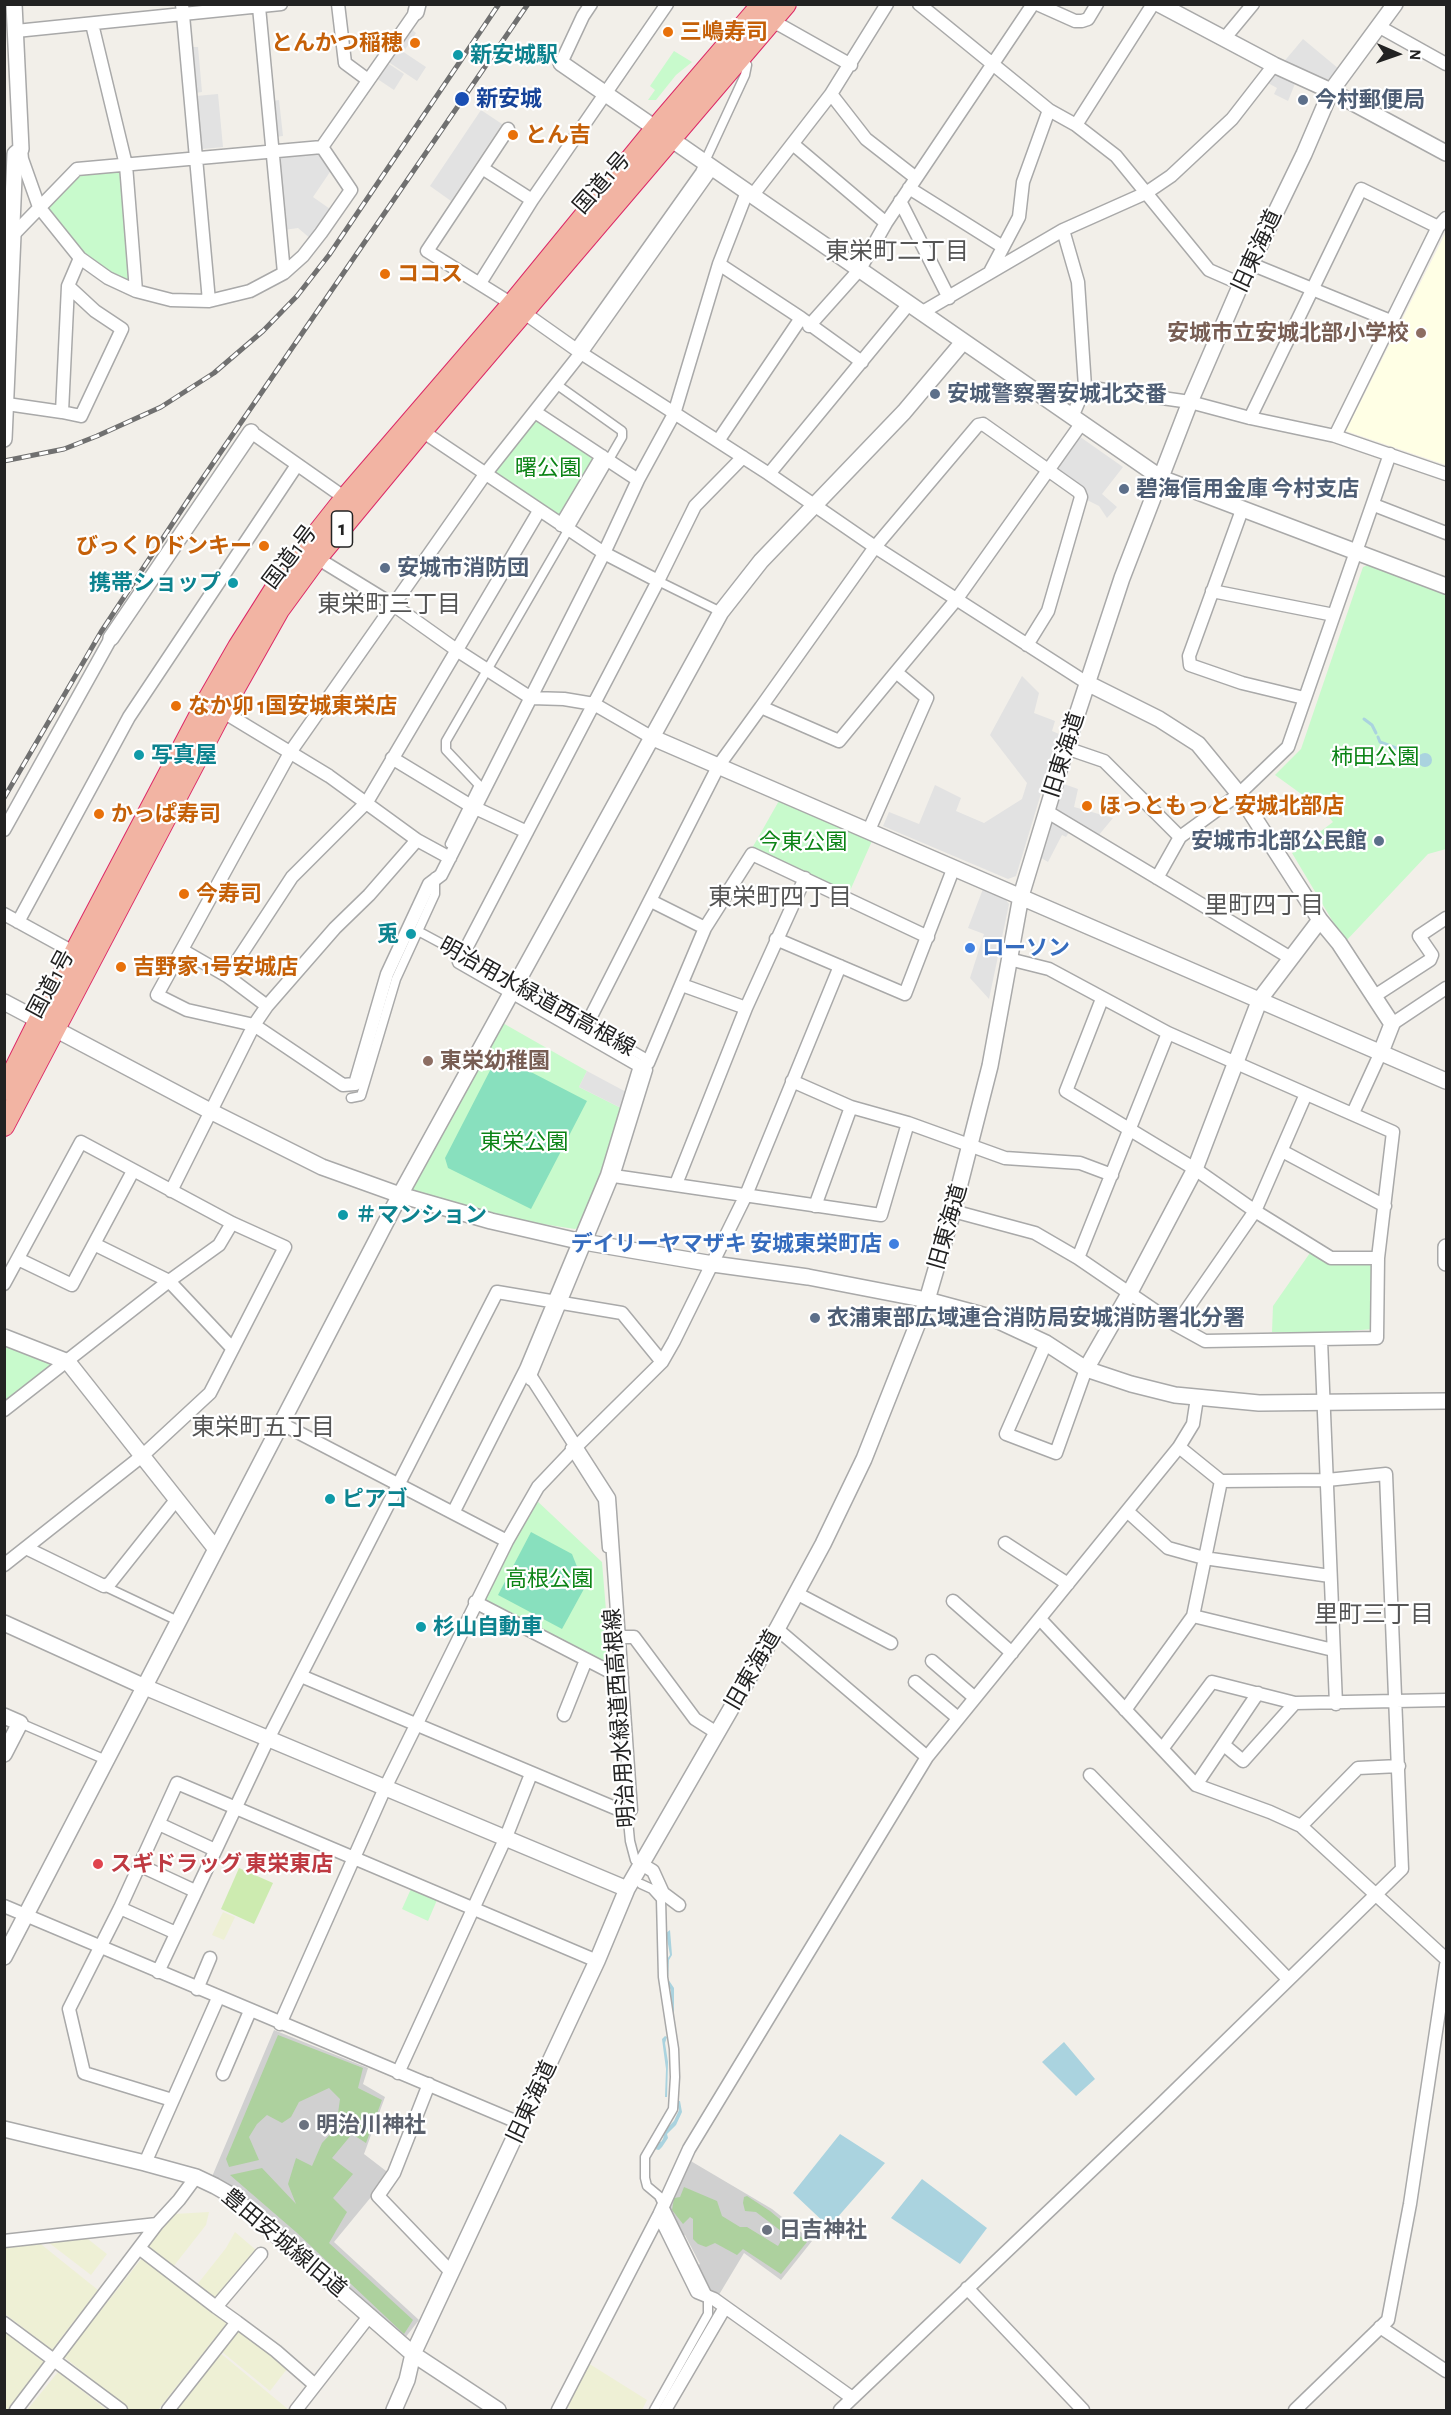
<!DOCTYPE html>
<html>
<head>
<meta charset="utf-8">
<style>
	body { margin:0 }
	#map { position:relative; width:1451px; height:2415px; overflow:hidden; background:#f2efe9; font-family:"Alegreya Sans",sans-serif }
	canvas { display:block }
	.frame { position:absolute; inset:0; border:6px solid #222; pointer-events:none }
	.north { position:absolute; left:1367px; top:24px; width:60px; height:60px; -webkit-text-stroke:4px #fff; paint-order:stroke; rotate:92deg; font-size:16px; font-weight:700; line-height:24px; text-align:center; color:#222 }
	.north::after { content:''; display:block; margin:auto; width:21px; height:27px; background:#222; clip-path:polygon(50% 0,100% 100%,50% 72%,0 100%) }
</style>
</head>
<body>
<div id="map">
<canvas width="1451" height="2415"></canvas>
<div class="frame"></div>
<div class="north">N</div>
</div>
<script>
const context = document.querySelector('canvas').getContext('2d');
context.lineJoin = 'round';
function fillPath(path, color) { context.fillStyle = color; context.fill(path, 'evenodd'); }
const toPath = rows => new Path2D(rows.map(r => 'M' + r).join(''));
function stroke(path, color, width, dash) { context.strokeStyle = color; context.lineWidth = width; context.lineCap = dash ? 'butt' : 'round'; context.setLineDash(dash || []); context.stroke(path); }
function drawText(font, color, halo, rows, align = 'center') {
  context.font = font + ' "Alegreya Sans","Noto Sans JP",sans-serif'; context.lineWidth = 4.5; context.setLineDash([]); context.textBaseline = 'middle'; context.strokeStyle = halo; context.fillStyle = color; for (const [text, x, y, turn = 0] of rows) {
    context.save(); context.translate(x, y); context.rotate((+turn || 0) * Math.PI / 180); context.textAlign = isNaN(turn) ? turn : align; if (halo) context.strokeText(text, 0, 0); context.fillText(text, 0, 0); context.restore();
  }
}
const education = toPath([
	[1446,232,1446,465,1346,431]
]);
const religious = toPath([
	[274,2030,368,2068,363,2084,385,2097,364,2154,390,2174,334,2242,419,2320,405,2338,245,2196,211,2179],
	[689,2160,772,2209,812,2241,781,2280,744,2253,717,2298,709,2290,697,2266,700,2264,685,2235,681,2236,667,2205]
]);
const farmland = toPath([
	[223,1912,235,1917,224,1940,212,1935],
	[209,2212,206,2225,173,2267,147,2245,174,2214],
	[235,2232,256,2250,213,2300,196,2286,226,2248],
	[84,2236,107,2254,91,2275,44,2239],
	[37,2241,98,2290,52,2350,5,2314,4,2248],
	[142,2258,227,2323,158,2410,130,2410,64,2357],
	[239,2329,287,2369,270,2391,221,2351],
	[4,2331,44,2362,9,2410,5,2410],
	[219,2352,289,2410,172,2410],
	[588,2363,647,2400,642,2410,573,2410,567,2407],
	[58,2372,107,2410,27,2410]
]);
const grass = toPath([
	[239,1868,273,1883,254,1924,221,1909]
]);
const forest = toPath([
	[278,2035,363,2068,358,2088,382,2100,366,2143,352,2134,332,2158,353,2174,333,2198,347,2212,329,2243,413,2320,404,2334,296,2232,230,2175,262,2168,296,2204,288,2184,296,2158,312,2166,322,2143,336,2128,340,2099,329,2088,299,2102,291,2117,282,2123,267,2115,257,2124,249,2137,259,2160,229,2167,226,2159],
	[684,2187,717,2201,722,2216,740,2227,747,2227,778,2246,785,2234,756,2212,745,2211,743,2203,744,2197,747,2196,770,2211,807,2242,781,2274,743,2249,737,2255,715,2243,706,2247,698,2244,693,2239,693,2219,690,2217,683,2224,672,2210,674,2198,680,2197]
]);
const park = toPath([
	[674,51,692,62,676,75,656,100,648,100,655,90,650,86],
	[121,170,133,280,128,283,91,262,48,212,48,206,80,174],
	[540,419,594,457,596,461,563,517,558,518,495,475,495,471,535,420],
	[1368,565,1446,594,1446,849,1428,854,1345,942,1292,853,1333,822,1322,809,1275,775,1301,749,1363,567],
	[780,799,872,841,849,893,751,850],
	[501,1022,587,1071,579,1087,623,1109,604,1172,579,1227,575,1229,490,1216,405,1193],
	[1312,1250,1376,1264,1374,1329,1310,1334,1272,1332,1273,1306],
	[5,1343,50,1361,51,1369,5,1405],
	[535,1499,602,1562,610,1659,602,1664,487,1603,484,1597],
	[414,1882,440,1893,428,1921,402,1909]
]);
const pitch = toPath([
	[498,1055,587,1101,531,1209,448,1168,445,1158],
	[531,1532,572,1554,585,1587,562,1629,498,1595]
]);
const parking = toPath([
	[410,28,416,33,404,51,398,46],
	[1303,39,1339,69,1332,78,1326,80,1296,71,1282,64],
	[191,47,198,47,202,92,195,93],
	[396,47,426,67,417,81,387,61],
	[386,62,404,74,394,90,376,78],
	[1277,73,1296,81,1288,101,1274,94,1277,88,1268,83],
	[218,94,223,147,202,149,196,96],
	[279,100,283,136,275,137,272,101],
	[481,110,502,124,451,201,430,186],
	[319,151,332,169,313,197,330,209,311,239,298,228,284,230,277,158,281,154],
	[1076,434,1123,467,1102,494,1117,507,1107,518,1099,506,1087,500,1088,493,1054,471],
	[1022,676,1039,693,1034,713,1055,721,1052,731,1059,734,1016,876,1008,879,883,826,889,812,919,824,935,785,961,798,956,811,984,823,1022,799,1027,783,990,735],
	[1061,783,1078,789,1074,807,1113,818,1098,836,1055,812,1053,807],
	[1049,820,1071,829,1066,837,1062,835,1048,862,1038,856],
	[983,889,1005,899,1009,904,989,999,970,978,984,934,968,928],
	[587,1071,628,1093,623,1109,579,1087]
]);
const water = toPath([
	'1418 760a7 7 0 1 1 14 0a7 7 0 1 1-14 0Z',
	[670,1930,672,1955,669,1960,668,1979,674,1988,674,2021,672,2020,671,2003,671,1990,666,1982,665,1962,670,1955,666,1933],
	[665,2036,667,2037,665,2043,668,2062,667,2097,665,2097,666,2069,662,2039],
	[1064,2042,1095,2079,1076,2096,1042,2062],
	[676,2101,680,2101,682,2112,676,2125,667,2134,668,2138,662,2147,659,2150,654,2149,658,2140,661,2142,663,2139,665,2130,674,2121,679,2110],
	[840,2134,885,2163,829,2227,793,2193],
	[922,2179,987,2228,960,2264,891,2218]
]);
const stream = toPath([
	[1364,719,1372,725,1376,733],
	[1378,737,1380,742,1396,748],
	[1403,748,1408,749,1419,755]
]);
const pedestrian = toPath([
	[575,348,700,172,745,75,747,65],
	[658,581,721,612],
	[450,844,479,785,446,750,446,741,622,437,622,431,556,384],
	[418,931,517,984,644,1057,648,1070,617,1170,530,1381],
	[351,1098,361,1096,396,979,435,894,435,877],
	[570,1448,603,1500,607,1548],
	[104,1586,178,1621],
	[20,1723,106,1760],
	[627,1810,630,1841,635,1860],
	[641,1884,652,1889,661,1899,663,1977,674,2049,675,2077,673,2109,645,2157,645,2178,647,2186,659,2196,708,2296,708,2314,654,2410]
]);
const minor = toPath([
	[182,4,209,301],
	[338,4,345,63,368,80],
	[919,4,1049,110,1076,125,1116,156,1209,270,1241,284],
	[1037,4,1075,21,1082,21,1088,19,1097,4],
	[259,7,284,273],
	[770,23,780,25,851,65],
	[92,24,126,165,136,291],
	[1378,26,1446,64],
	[16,31,281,4],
	[1224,39,1253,4],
	[561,63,583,16,591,4],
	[831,94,866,139,916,178],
	[1076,125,1153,4],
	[508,129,427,251,512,304],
	[794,145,886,223],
	[322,147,416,12],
	[21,149,22,159,39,207,80,258,108,278,136,291,171,300,209,301,250,291,284,273,303,256,321,233,351,190,322,147],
	[482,168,532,200],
	[712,168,581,353,486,473,291,751,157,995,187,1010,254,1025,343,1085,355,1084,387,974,429,884,441,875,604,553,638,480,674,414,719,264,747,192],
	[909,188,1003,247],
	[752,196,831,94,887,4],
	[900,201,949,298],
	[1063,230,1078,282,1085,387,1072,417],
	[13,235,77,169,322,147],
	[719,264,801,318,862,362],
	[1251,264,1393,322],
	[991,270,1019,217,1023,182,1049,110],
	[480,283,532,200,667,4],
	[68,286,95,311,122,329,81,416,62,412,68,286,80,258],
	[908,305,769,474,875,547,1087,683],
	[523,312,581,353,769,474],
	[921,313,1063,230,1146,193,1171,176,1232,119,1274,65],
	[809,326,860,269,886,223,1033,4],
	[1085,387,1190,402,1250,418,1335,436,1446,474],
	[7,404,62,412],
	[535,412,638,480],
	[1250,418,1361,189,1438,227],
	[422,431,604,553,658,581],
	[251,432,345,498],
	[1335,436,1438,227,1446,218],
	[718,441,801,318],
	[1374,505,1446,533],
	[1242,510,1189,656,1190,665,1242,683,1304,698],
	[561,525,602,456],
	[317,558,392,604,458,651,531,698,564,699,594,704,651,737],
	[1212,591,1334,615],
	[896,672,956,600,1081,424],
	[217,708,329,776,417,840,450,858],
	[1066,748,1104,761,1180,837],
	[392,758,471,806,527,832],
	[1046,811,1289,957],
	[4,830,111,638],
	[869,830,927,698,896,672,839,741,761,707,875,547,978,425,983,424,1079,492,1081,497,1048,611,1027,645],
	[1157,878,1180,837,1239,794,1288,747,1390,454],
	[651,901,705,928],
	[4,914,75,953],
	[18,922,129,717,297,465],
	[776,939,905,994,954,867],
	[182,950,227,976,267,1006],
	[227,976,292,877,367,802,539,511],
	[682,985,746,1008],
	[1373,997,1430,960,1432,955,1419,936,1446,918],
	[1102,999,1066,1091,1195,1169,1255,1211,1331,1258,1378,1258],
	[1392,1024,1446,988],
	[583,1032,719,765,761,707],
	[640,1066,459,962,658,581,695,506,743,457],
	[792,1081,851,1107,908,1123,1005,1158,1080,1163,1112,1175],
	[1353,1113,1381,1052],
	[1282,1151,1385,1206],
	[607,1175,881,1215,908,1123],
	[676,1184,746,1008,805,878],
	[171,1191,254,1025,267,1006,335,928,369,895,417,840],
	[815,1206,851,1107],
	[953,1211,1035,1233,1078,1258,1176,1325,1205,1341,1377,1338,1378,1258,1393,1132,1168,1033,1049,969,1009,959],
	[94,1244,169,1281,232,1348],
	[1078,1258,1168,1033],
	[18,1259,72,1285,133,1171],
	[4,1284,81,1142,232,1223,285,1247,210,1393,142,1456,4,1565],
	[1176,1325,1255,1211,1306,1094],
	[1321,1340,1336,1704],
	[1046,1343,1006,1434,1056,1453,1086,1369],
	[4,1410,169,1281,219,1245,232,1223],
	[282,1424,507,1541],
	[1127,1511,1168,1548,1204,1558,1330,1576],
	[453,1513,526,1369,607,1175,640,1066,648,1063,705,928,752,854,928,937],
	[1005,1543,1068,1584],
	[26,1548,104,1586,110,1583,176,1500],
	[796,1593,891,1643],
	[953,1601,1012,1653],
	[475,1602,622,1678],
	[1193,1616,1333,1650],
	[1040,1619,1196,1785,1270,1812,1301,1826,1446,1959],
	[777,1629,927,1757],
	[619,1637,634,1637,695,1719,717,1733],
	[932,1661,975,1698],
	[301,1676,627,1813,631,1810,609,1498,526,1369],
	[915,1682,958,1718],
	[1125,1710,1193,1616,1221,1481],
	[564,1715,586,1660],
	[1224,1745,1243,1761,1295,1703],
	[1162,1749,1212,1682,1295,1703,1446,1700],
	[1090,1775,1288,1979],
	[1196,1785,1258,1693],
	[159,1824,215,1850],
	[1301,1826,1358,1768,1399,1766],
	[139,1865,195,1891],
	[643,1865,653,1871,663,1893,679,1905],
	[4,1906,522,2124],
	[120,1908,176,1933],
	[158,1972,268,1739,497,1292,622,1313,662,1362],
	[197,1989,210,1958],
	[280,2024,385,1788,507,1541,538,1487,576,1447,662,1362,674,1341,746,1195,840,966],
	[398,2073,506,1837,531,1774],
	[223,2074,250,2011],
	[429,2084,394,2173,378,2196,452,2273],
	[172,2100,84,2073,69,2009,120,1908,177,1783,597,1961],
	[145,2163,218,1998],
	[659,2215,697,2292,714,2299,851,2397],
	[4,2241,157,2224],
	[139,2248,216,2307],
	[967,2288,1083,2410],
	[237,2322,276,2351,315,2385],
	[4,2323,121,2410],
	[1380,2327,1446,2371],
	[16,2410,157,2224,179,2200,196,2177],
	[168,2410,237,2322,216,2307,261,2254],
	[296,2410,370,2315],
	[558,2410,659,2215,689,2149,927,1757,1179,1447,1193,1424,1197,1398],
	[665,2410,724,2309],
	[840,2410,1154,2111,1402,1869,1386,1474,1327,1480,1221,1481,1179,1447],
	[1295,2410,1388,2320,1410,2204,1446,1965]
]);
const tertiary = toPath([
	[1159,4,1274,65,1331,91,1446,153],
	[416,12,418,4],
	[561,63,1161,478,1446,586],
	[4,439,13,235,12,224,15,154,21,149,14,4],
	[111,638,251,432],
	[1087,683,1159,719,1198,744,1239,794,1320,920,1339,943,1392,1024,1381,1052],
	[651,737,1446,1081],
	[4,1002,210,1111,322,1167,400,1195,491,1221,578,1241,713,1264,808,1277,927,1300,990,1317,1046,1343,1086,1369,1131,1384,1175,1395,1259,1403,1446,1401],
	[1446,1247,1446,1263],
	[4,1337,68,1362,215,1548],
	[1086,1369,1129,1294,1195,1169,1260,999,1320,920],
	[4,1623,145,1687,627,1889],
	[4,1716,20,1723,4,1754],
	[4,1957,400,1195,721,612,761,561,904,412,963,342],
	[4,2129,145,2163,196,2177,215,2186,229,2194,413,2354,498,2410],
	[394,2410,407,2380,413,2354,597,1961,627,1889,777,1629,823,1544,864,1459,927,1300,953,1211,990,1066,1021,896,1066,748,1122,578,1190,402,1241,284,1304,154,1331,91,1395,4]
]);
const trunk = toPath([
	[4,1090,39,1020,207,701,238,647,281,579,345,498,512,304,655,129,762,4],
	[4,1126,222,711,279,610,317,558,422,431,786,4]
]);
const rail = toPath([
	[4,461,64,449,97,436,161,407,214,373,263,331,297,296,329,255,499,4],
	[4,798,101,632,194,491,528,4]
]);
const markers = [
	[668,32,6,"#e8710a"],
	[415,43,6,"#e8710a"],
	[458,55,6,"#0f9aa8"],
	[462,99,8,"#1a4fb4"],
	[1303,100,6,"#5c6f8a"],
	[513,135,6,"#e8710a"],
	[385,274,6,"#e8710a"],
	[1421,333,6,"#8d6e63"],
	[935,394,6,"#5c6f8a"],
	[1124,489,6,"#5c6f8a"],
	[264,546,6,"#e8710a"],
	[385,568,6,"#5c6f8a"],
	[233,583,6,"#0f9aa8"],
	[176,706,6,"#e8710a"],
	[139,755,6,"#0f9aa8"],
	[1087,806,6,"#e8710a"],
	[99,814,6,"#e8710a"],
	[1379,841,6,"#5c6f8a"],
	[184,894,6,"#e8710a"],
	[411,934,6,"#0f9aa8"],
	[970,948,6,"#3f7fe0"],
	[121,967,6,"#e8710a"],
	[428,1061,6,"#8d6e63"],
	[343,1215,6,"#0f9aa8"],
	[894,1244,6,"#3f7fe0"],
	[815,1318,6,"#5c6f8a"],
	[330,1499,6,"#0f9aa8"],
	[421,1627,6,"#0f9aa8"],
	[98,1864,6,"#e0444e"],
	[304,2125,6,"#6b7280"],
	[767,2230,6,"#6b7280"]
];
const shields = [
	[342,529,21]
];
const shieldNames = [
	["1",342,529]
];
const foodNames = [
	["三嶋寿司",680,32],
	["とんかつ稲穂",403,43,"right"],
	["とん吉",525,135],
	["ココス",397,274],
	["びっくりドンキー",252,546,"right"],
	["なか卯 1国安城東栄店",188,706],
	["ほっともっと 安城北部店",1099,806],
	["かっぱ寿司",111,814],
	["今寿司",196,894],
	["吉野家 1号安城店",133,967]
];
const cultureNames = [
	["新安城駅",470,55],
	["携帯ショップ",221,583,"right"],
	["写真屋",151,755],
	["兎",399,934,"right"],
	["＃マンション",355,1215],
	["ピアゴ",342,1499],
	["杉山自動車",433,1627]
];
const transitNames = [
	["新安城",476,99]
];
const serviceNames = [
	["今村郵便局",1315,100],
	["安城警察署安城北交番",947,394],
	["碧海信用金庫 今村支店",1136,489],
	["安城市消防団",397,568],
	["安城市北部公民館",1367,841,"right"],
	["衣浦東部広域連合消防局安城消防署北分署",827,1318]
];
const streetNames = [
	["国道1号",602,183,-49],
	["旧東海道",1257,251,-65],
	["国道1号",290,557,-53],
	["旧東海道",1064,755,-72],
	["国道1号",51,984,-62],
	["明治用水緑道西高根線",537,997,29],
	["旧東海道",948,1227,-74],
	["旧東海道",753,1670,-60],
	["明治用水緑道西高根線",620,1718,-94],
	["旧東海道",532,2102,-65],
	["豊田安城線旧道",284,2243,40]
];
const educationNames = [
	["安城市立安城北部小学校",1409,333],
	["東栄幼稚園",440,1061,"left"]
];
const parkNames = [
	["曙公園",548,468],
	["柿田公園",1375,757],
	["今東公園",803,842],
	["東栄公園",524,1142],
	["高根公園",549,1579]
];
const shopNames = [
	["ローソン",982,948],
	["デイリーヤマザキ 安城東栄町店",882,1244,"right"]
];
const healthNames = [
	["スギドラッグ 東栄東店",110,1864]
];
const worshipNames = [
	["明治川神社",316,2125],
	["日吉神社",779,2230]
];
const neighbourhoodNames = [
	["東栄町二丁目",897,252],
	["東栄町三丁目",389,605],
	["東栄町四丁目",780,898],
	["里町四丁目",1264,906],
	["東栄町五丁目",263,1428],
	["里町三丁目",1374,1615]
];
fillPath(education, '#ffffe5');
fillPath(religious, '#d0d0d0');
fillPath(farmland, '#eef0d5');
fillPath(grass, '#cdebb0');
fillPath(forest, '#add19e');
fillPath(park, '#c8facc');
fillPath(pitch, '#88e0be');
fillPath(parking, '#e2e2e2');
fillPath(water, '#aad3df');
stroke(stream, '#aad3df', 3);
stroke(pedestrian, '#a9a9a9', 11);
stroke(minor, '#a9a9a9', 15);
stroke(tertiary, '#a9a9a9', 18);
stroke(trunk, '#dc2a67', 22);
stroke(pedestrian, '#fff', 8);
stroke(minor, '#fff', 12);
stroke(tertiary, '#fff', 15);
stroke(trunk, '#f2b4a3', 20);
stroke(rail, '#707070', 5);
stroke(rail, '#fff', 3, [9]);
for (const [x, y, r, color] of markers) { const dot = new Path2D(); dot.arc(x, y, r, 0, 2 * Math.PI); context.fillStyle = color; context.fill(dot); stroke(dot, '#fff', 2); }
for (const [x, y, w] of shields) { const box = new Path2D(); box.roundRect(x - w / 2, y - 18, w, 36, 4.5); context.fillStyle = '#fff'; context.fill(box); stroke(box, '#222', 1.5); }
drawText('bold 21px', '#222', null, shieldNames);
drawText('bold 22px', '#c56008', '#fff', foodNames, 'left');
drawText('bold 22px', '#0d838f', '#fff', cultureNames, 'left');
drawText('bold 22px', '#164399', '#fff', transitNames, 'left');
drawText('bold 22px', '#4e5e75', '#fff', serviceNames, 'left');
drawText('22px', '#222', '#fff', streetNames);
drawText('bold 22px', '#785e54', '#fff', educationNames, 'right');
drawText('22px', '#0c8416', '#fff', parkNames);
drawText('bold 22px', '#366cbe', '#fff', shopNames, 'left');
drawText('bold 22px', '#be3a42', '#fff', healthNames, 'left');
drawText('bold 22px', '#5b616d', '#fff', worshipNames, 'left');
drawText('24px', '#555', '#fff', neighbourhoodNames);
</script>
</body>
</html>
